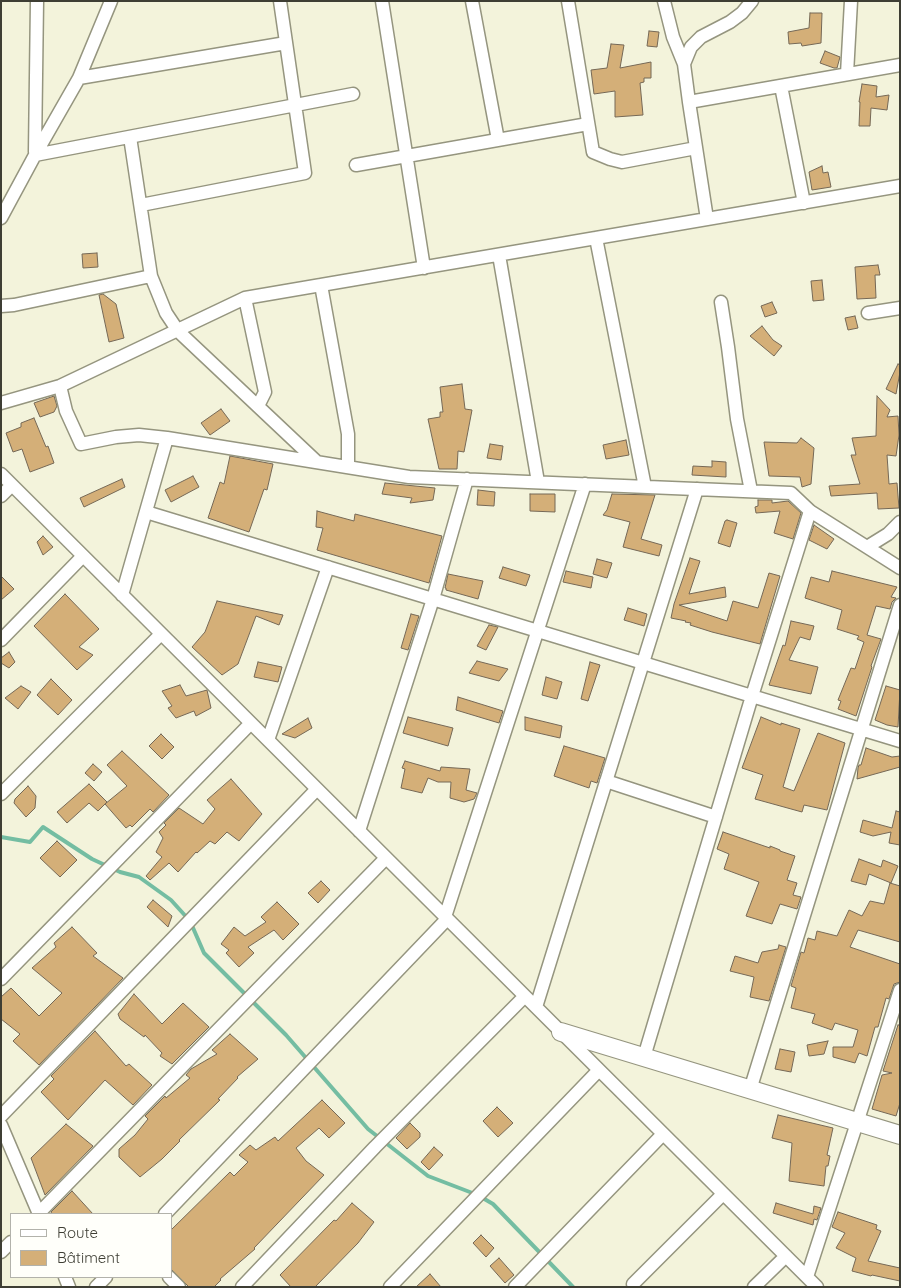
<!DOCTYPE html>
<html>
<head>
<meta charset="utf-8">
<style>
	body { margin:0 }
	#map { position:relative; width:901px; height:1288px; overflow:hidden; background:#f3f3db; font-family:Quicksand,sans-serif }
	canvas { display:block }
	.frame { position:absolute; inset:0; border:2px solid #3e3e34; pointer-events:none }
	.legend { position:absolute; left:10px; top:1213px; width:162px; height:65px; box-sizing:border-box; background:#fffffa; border:1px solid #b2b2ab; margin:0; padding:6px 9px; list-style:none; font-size:15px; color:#3e3e34 }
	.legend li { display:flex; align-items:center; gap:10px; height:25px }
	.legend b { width:25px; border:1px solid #b2b2ab }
</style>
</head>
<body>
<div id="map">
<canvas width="901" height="1288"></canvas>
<div class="frame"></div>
<ul class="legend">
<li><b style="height:6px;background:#fff"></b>Route</li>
<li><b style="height:14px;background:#d4af78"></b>Bâtiment</li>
</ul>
</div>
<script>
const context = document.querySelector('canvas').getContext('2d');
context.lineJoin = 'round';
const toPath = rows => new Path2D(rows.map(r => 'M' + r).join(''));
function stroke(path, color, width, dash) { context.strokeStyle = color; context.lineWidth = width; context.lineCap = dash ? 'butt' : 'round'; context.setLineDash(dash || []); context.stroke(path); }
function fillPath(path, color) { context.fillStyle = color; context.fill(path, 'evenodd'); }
const stream = toPath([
	[1,837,30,842,43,827,92,859,120,872,139,877,171,900,190,921,204,953,286,1035,368,1129,428,1176,475,1194],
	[481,1197,493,1204,573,1287]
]);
const building = toPath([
	[810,13,822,13,821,43,802,46,801,43,789,44,788,32,809,28,810,13],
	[649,31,659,32,657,47,647,46,649,31],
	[611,44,624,45,620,68,651,62,651,78,644,78,644,82,640,83,643,115,615,117,615,91,594,94,591,70,607,68,611,44],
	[825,51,840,57,837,68,834,68,820,63,825,51],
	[862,84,877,86,876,97,889,95,887,110,871,108,870,126,859,126,860,102,859,102,862,84],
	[822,166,823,173,828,172,831,187,812,190,809,172,822,166],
	[97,253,98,267,83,268,82,254,97,253],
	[878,265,880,275,875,275,876,298,857,299,855,267,878,265],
	[822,280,824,300,813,301,811,281,822,280],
	[103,294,116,304,124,338,109,342,99,295,103,294],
	[772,302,777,313,765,317,761,306,772,302],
	[855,316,858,328,848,330,845,318,855,316],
	[762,326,773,340,782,346,774,356,750,336,762,326],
	[898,364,900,365,900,372,896,394,886,389,898,364],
	[462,384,465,409,472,410,464,452,458,451,457,469,439,469,428,419,440,417,440,412,443,412,440,387,462,384],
	[54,396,57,406,54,412,40,417,34,403,54,396],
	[877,396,890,410,887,417,898,416,899,435,896,456,887,455,889,484,897,483,899,508,878,509,877,493,831,496,829,486,860,484,851,455,856,455,852,438,876,436,877,396],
	[221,409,230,421,210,435,201,423,221,409],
	[34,418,46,447,48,446,54,463,30,472,22,449,13,452,6,433,21,427,21,423,34,418],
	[801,438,814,448,811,484,802,487,800,477,769,476,764,442,797,443,801,438],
	[626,440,629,455,606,459,603,445,626,440],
	[490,444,503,446,501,460,487,458,490,444],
	[230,456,273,464,267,490,264,489,249,532,208,518,220,482,224,484,230,456],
	[712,461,726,462,726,477,692,475,693,466,712,467,712,461],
	[193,476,199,487,171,502,165,490,193,476],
	[122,479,125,487,84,507,80,498,122,479],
	[385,483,435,488,433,500,410,503,412,498,382,494,385,483],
	[478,490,495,492,494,506,477,505,478,490],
	[530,494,555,494,555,512,530,511,530,494],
	[612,494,655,495,641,539,662,545,659,556,623,547,630,522,603,515,607,510,612,494],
	[758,500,772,500,772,503,788,501,801,513,793,539,774,533,780,511,756,513,755,507,758,506,758,500],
	[317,511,354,521,355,514,442,536,429,583,317,550,323,528,316,527,317,511],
	[727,520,737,523,730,547,718,543,725,521,727,520],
	[814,525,834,539,827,549,809,540,814,525],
	[43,536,53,547,43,555,37,542,43,536],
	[690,558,700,561,689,594,725,587,726,597,679,605,727,621,733,601,758,608,769,573,780,576,760,644,712,632,690,625,691,623,685,622,686,621,671,618,674,604,690,558],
	[597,559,612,563,607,578,593,574,597,559],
	[503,567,530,575,526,586,499,578,503,567],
	[566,571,593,577,591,588,563,582,566,571],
	[832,571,897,587,891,597,896,598,892,602,890,609,876,606,867,635,881,639,871,666,872,667,856,716,838,709,841,701,838,700,851,668,855,669,864,642,857,639,859,636,837,629,842,610,805,598,811,577,829,582,832,571],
	[448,574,483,581,478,599,446,590,446,588,445,588,448,574],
	[1,576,14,589,1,600,1,576],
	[65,594,99,629,79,647,93,655,77,670,34,626,65,594],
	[217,601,283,615,279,625,256,616,238,664,222,675,192,647,205,632,217,601],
	[628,608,647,614,644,626,624,620,628,608],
	[411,614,419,616,408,650,401,648,411,614],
	[791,621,814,626,810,640,800,637,789,660,818,667,811,694,769,685,783,645,785,646,791,621],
	[489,625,498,627,486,650,477,646,489,625],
	[9,652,15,662,9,668,1,663,1,658,9,652],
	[477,661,508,669,499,681,469,673,477,661],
	[258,662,282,667,278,682,254,677,258,662],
	[590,662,600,665,588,701,581,699,590,662],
	[546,677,562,682,557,699,542,695,546,677],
	[51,679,72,700,58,715,37,695,51,679],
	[180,685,186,696,207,690,211,708,196,716,194,711,176,718,168,708,172,706,162,691,180,685],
	[21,686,31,692,18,709,5,698,21,686],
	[886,686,900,690,898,727,887,725,875,720,886,686],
	[458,697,503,711,499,723,456,710,458,697],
	[408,717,453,728,448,746,403,733,408,717],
	[525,717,562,726,560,738,525,730,525,717],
	[761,717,781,725,781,723,800,729,783,787,794,791,818,733,845,743,827,810,804,805,802,812,755,799,763,775,742,768,761,717],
	[308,718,312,728,295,738,282,734,308,718],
	[161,734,174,747,162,759,149,746,161,734],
	[564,746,605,758,597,783,591,781,589,788,554,776,564,746],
	[866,748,892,757,900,756,900,767,857,779,858,768,859,765,861,765,866,748],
	[122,751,169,795,153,812,150,809,132,827,130,825,126,828,105,804,127,786,107,765,122,751],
	[405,761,440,771,441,767,470,769,466,790,477,793,474,799,464,802,450,798,451,782,438,782,428,778,422,793,401,788,405,769,402,768,405,761],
	[93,764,102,772,94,781,85,773,93,764],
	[231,779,262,814,239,841,227,832,215,844,210,841,197,853,196,852,178,872,169,863,150,880,146,876,162,857,156,852,163,838,159,832,166,825,164,823,179,808,203,824,215,809,207,800,231,779],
	[89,784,107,802,98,811,89,803,67,823,57,812,89,784],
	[28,786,36,796,35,808,26,817,14,803,15,799,28,786],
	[896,811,900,812,900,845,889,843,891,832,873,836,860,832,863,820,892,828,896,811],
	[723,832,770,848,770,846,780,850,780,851,795,856,787,880,797,883,793,895,801,897,797,909,780,904,772,924,746,916,759,882,724,869,729,854,717,849,723,832],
	[57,841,77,860,60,877,40,858,57,841],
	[859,859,881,867,883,860,898,866,891,883,869,874,866,885,851,881,859,859],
	[321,881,330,890,318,903,308,893,321,881],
	[890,883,900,886,900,942,858,930,850,947,900,964,900,982,894,984,889,999,886,998,878,1027,875,1027,867,1056,859,1053,855,1063,833,1057,833,1047,853,1047,858,1030,835,1023,832,1030,812,1023,815,1014,791,1008,796,988,791,986,801,952,804,953,808,938,815,940,817,931,837,936,849,910,862,916,870,901,884,904,890,883],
	[153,900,172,916,168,927,147,907,153,900],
	[277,902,299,924,283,940,274,930,248,947,254,953,239,967,226,953,229,950,221,944,234,927,245,936,266,922,261,917,277,902],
	[72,927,97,953,93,956,123,978,39,1065,13,1041,20,1034,1,1019,1,997,11,988,39,1016,62,993,32,968,56,947,54,943,72,927],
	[779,945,786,947,769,1001,750,997,754,977,730,971,735,956,758,963,762,952,778,949,779,945],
	[134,994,162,1024,183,1003,209,1027,172,1064,160,1056,162,1053,145,1035,144,1037,120,1019,118,1014,134,994],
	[898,1025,900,1025,900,1103,896,1116,872,1109,882,1075,892,1073,883,1071,898,1025],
	[95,1031,126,1066,129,1064,152,1085,133,1105,105,1080,68,1120,41,1092,54,1079,51,1076,95,1031],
	[230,1034,258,1059,237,1077,238,1078,218,1099,220,1100,179,1140,180,1141,162,1159,140,1177,119,1157,119,1149,135,1135,148,1119,145,1116,165,1096,166,1098,190,1078,186,1075,191,1069,217,1054,212,1050,230,1034],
	[828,1041,824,1054,809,1056,807,1045,828,1041],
	[780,1049,795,1052,791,1072,775,1069,780,1049],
	[322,1100,345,1123,329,1138,319,1128,296,1148,306,1161,324,1175,254,1248,255,1249,220,1279,221,1280,214,1287,189,1287,171,1269,171,1230,230,1172,234,1176,248,1162,239,1155,250,1145,256,1150,275,1137,278,1141,322,1100],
	[497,1107,513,1123,498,1137,483,1121,497,1107],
	[778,1115,833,1128,827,1155,830,1156,828,1166,826,1166,824,1186,789,1181,792,1143,772,1138,778,1115],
	[410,1123,420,1133,420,1137,407,1149,396,1138,410,1123],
	[66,1124,93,1146,45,1195,31,1158,66,1124],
	[434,1147,443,1155,429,1170,421,1162,434,1147],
	[72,1191,93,1214,52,1214,51,1212,72,1191],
	[352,1203,374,1222,358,1243,315,1287,291,1287,280,1275,334,1220,336,1221,352,1203],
	[776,1203,813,1214,814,1206,821,1208,817,1220,814,1219,813,1225,773,1213,776,1203],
	[838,1212,877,1225,876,1229,881,1231,868,1261,900,1268,900,1281,872,1275,871,1276,852,1271,856,1258,836,1248,845,1233,832,1227,838,1212],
	[481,1235,494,1248,486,1257,473,1243,481,1235],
	[499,1258,514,1275,505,1283,490,1266,499,1258],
	[430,1274,441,1287,416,1287,430,1274]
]);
const street = toPath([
	[382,1,424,268],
	[472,1,498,140],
	[568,1,593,152,610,159,622,162,696,148],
	[664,1,673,37,684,64],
	[847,74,851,1],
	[79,78,286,43],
	[781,86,804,203],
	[689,102,900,65],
	[130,137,151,276,166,313,178,331,317,462],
	[35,152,37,1],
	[35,155,353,94],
	[356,165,588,124],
	[141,205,305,173,280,1],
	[1,218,35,155,79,78,111,1],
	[707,219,689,102,684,64,691,47,701,37,730,22,742,13,752,1],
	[596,238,645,487],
	[499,255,538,482],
	[321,285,348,434,348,467],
	[245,298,265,392,258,406],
	[721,302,728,347,737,419,751,491],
	[1,306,14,305,151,276],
	[868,313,900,308],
	[60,386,66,411,81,444,116,437,139,435,167,438,409,477,791,493,810,511,900,568],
	[1,403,60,386,245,298,900,186],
	[1,474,817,1287],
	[1,496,12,485],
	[146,512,900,741],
	[867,547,888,534,900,522],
	[122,595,167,438],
	[1,640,83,556],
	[268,740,328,567],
	[606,781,716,817],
	[1,794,161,634],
	[359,831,433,599,467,479],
	[445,917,585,484],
	[1,979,251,723],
	[536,1007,697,489],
	[644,1057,752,696,810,511],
	[750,1090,900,605],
	[1,1116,317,789],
	[1,1125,39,1214],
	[38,1214,386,858],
	[165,1214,447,919],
	[1,1252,11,1242],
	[65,1277,69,1287],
	[169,1277,179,1287],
	[807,1277,900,990],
	[633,1284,723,1194],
	[96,1287,106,1277],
	[242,1287,375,1147,525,996],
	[390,1287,599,1070],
	[515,1287,663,1134],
	[754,1287,786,1256]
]);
const secondary = toPath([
	[561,1032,900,1135]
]);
stroke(stream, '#74bda2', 4);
fillPath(building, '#d4af78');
stroke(building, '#756856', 1);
stroke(street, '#95957f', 15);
stroke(secondary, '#95957f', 20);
stroke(street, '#fff', 12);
stroke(secondary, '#fff', 18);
</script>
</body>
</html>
